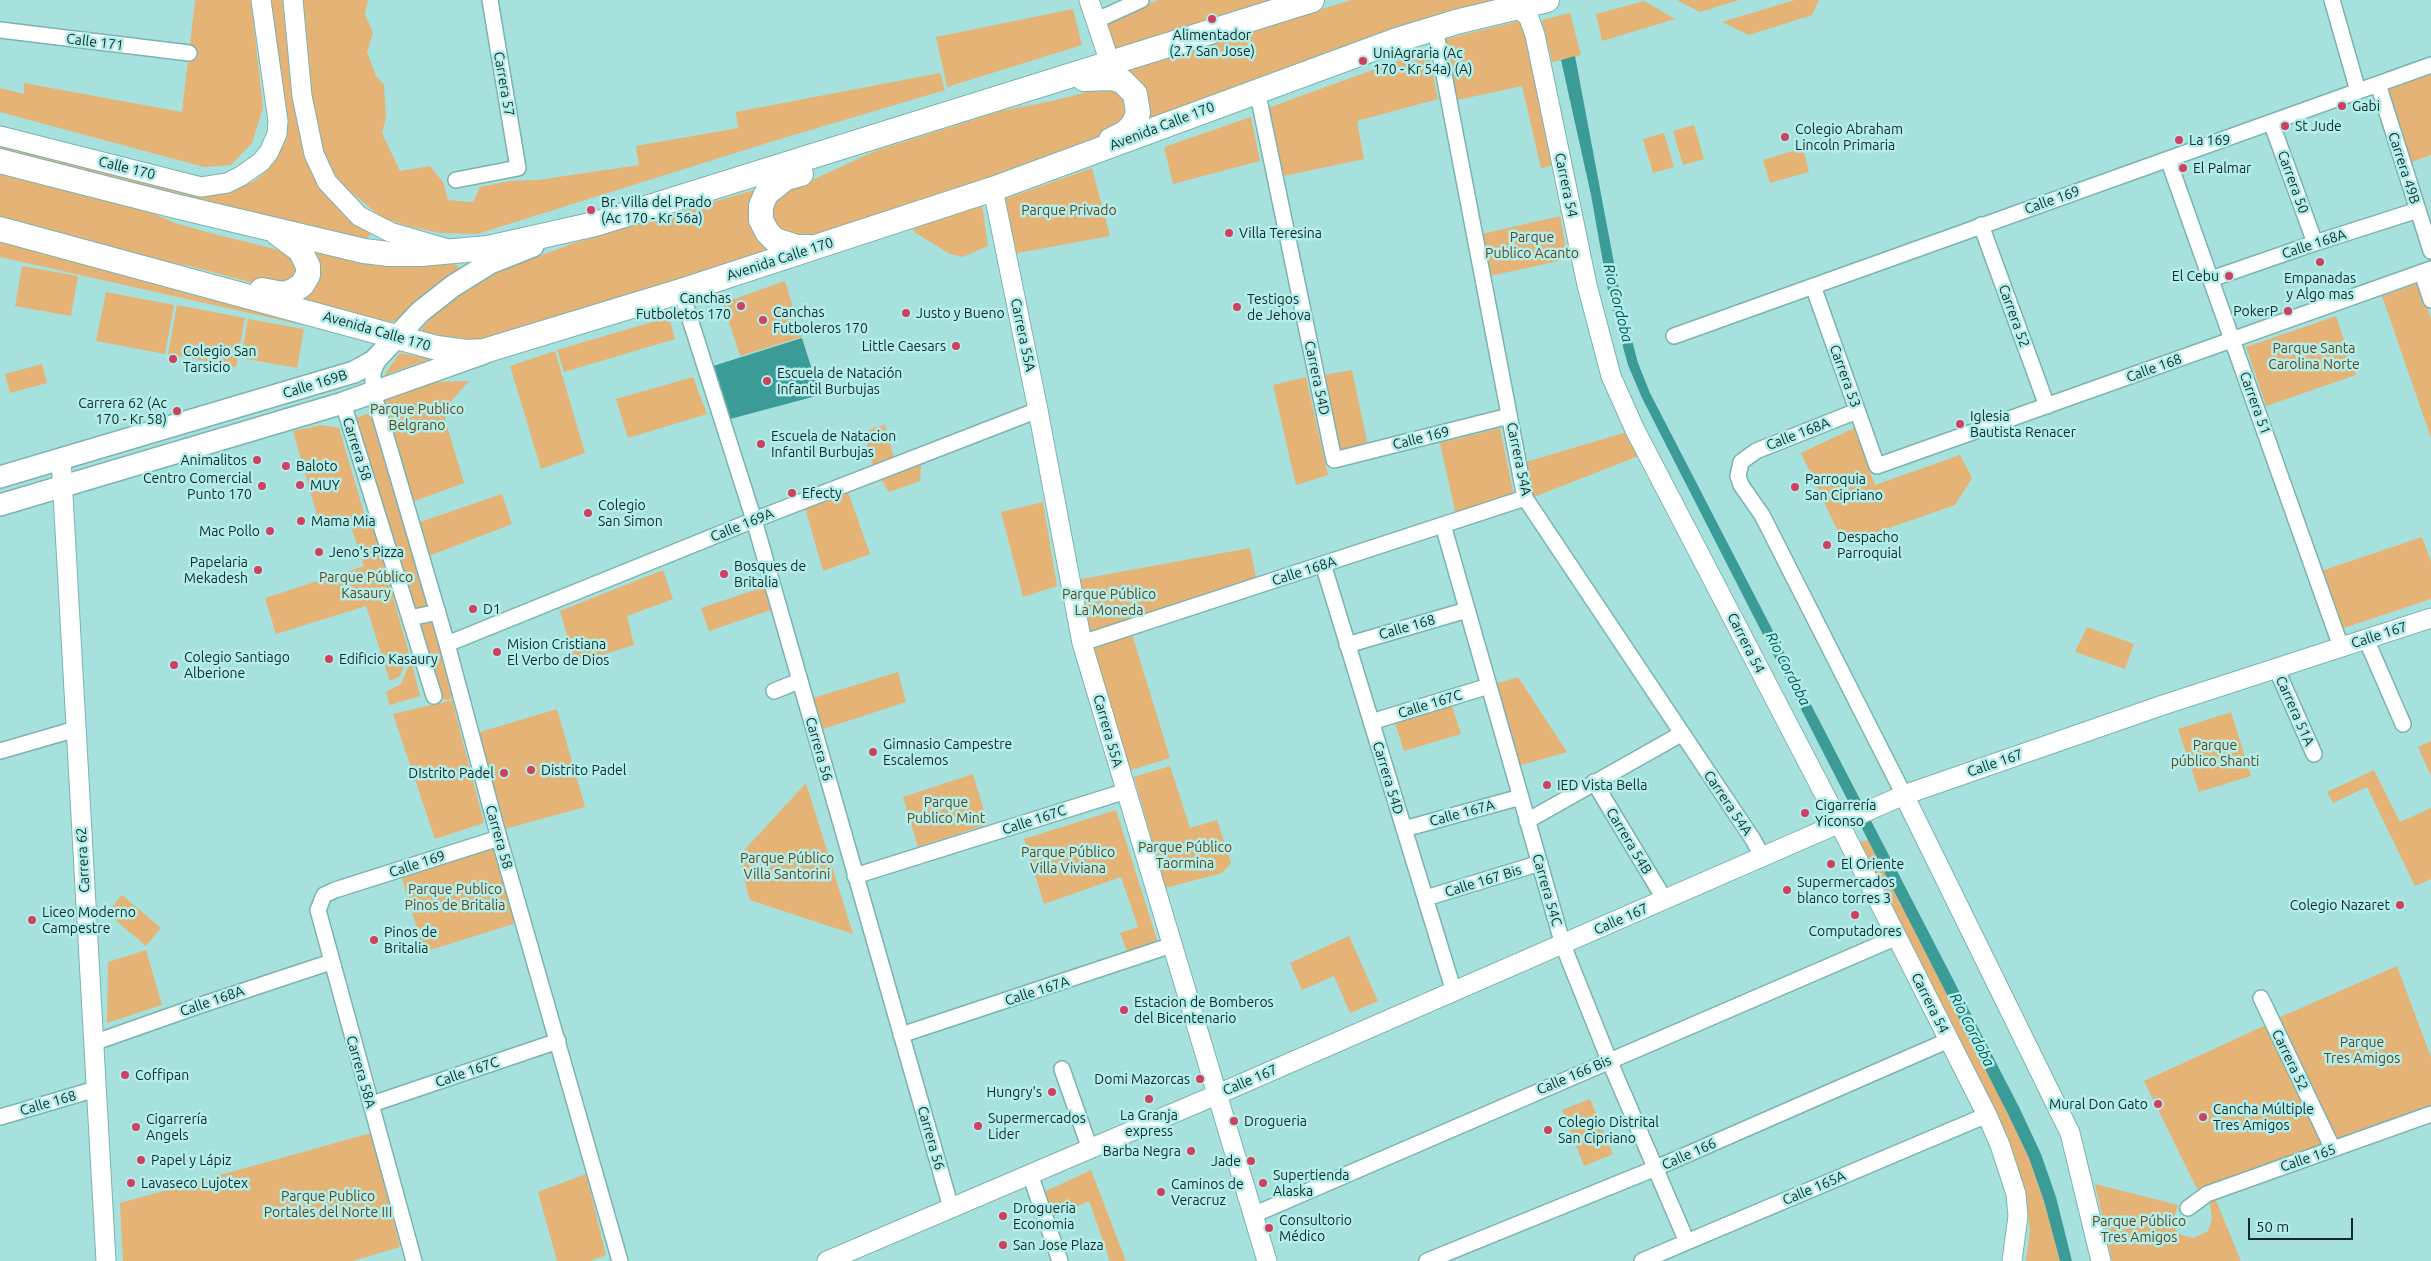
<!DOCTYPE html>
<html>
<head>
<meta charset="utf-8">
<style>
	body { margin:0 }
	#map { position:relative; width:2431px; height:1261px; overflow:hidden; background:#a7e1de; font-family:Ubuntu,sans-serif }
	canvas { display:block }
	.scale { position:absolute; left:2248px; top:1218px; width:105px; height:22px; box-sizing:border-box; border:2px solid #132b2a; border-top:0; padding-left:6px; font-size:15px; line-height:18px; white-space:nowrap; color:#132b2a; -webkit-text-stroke:4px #b3eeeb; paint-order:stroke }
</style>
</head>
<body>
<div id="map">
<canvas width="2431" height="1261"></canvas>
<div class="scale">50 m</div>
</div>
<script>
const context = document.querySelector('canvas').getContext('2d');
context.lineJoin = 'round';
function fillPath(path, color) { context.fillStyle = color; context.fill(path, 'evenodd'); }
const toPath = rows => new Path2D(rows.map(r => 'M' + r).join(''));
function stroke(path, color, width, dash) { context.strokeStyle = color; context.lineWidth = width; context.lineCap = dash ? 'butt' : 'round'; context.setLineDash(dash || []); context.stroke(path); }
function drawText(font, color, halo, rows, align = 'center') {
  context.font = font + ' Ubuntu,sans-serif'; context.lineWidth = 5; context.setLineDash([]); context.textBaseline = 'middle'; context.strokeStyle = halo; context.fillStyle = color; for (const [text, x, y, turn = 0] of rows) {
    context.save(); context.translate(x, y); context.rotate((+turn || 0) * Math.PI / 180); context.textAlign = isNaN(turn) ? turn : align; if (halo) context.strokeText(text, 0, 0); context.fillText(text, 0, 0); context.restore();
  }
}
const green = toPath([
	[195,0,251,0,263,108,252,143,231,165,204,167,0,112,0,88,24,94,24,83,182,112],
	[270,0,282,0,299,128,314,167,370,227,370,235,366,240,0,153,0,142,208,196,253,182,269,169,283,146,287,125],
	[300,0,368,0,365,14,373,33,367,52,376,76,384,85,386,118,382,133,400,171,430,166,443,182,448,200,473,202,480,187,510,181,538,180,639,165,636,146,738,128,736,112,940,73,945,90,767,143,477,234,440,233,411,227,381,217,335,179,320,147,306,64],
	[1158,0,1292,0,1112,56,1103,21],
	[1351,0,1518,0,1146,129,1125,76,1126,70],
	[1677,0,1739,0,1700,12],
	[1795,0,1819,0,1812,15,1749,35,1722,22],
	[1644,1,1675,19,1602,41,1596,14],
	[1073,9,1082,45,947,87,936,37],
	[1570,13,1581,55,1552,62,1542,20],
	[1523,20,1554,165,1541,168,1522,86,1453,101,1442,40],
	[1428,50,1438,99,1357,121,1364,159,1279,177,1265,109],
	[2431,74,2431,155,2409,163,2386,88],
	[1113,88,1124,97,1130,110,1123,127,1058,156,812,238,776,231,768,207,773,198,875,151,1001,111,1052,101,1099,89],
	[1251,117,1260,161,1173,184,1164,147],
	[1694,125,1704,159,1683,165,1673,131],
	[1664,133,1674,167,1653,173,1643,139],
	[1803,148,1809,172,1770,183,1763,160],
	[1092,168,1110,236,1012,254,1002,200],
	[0,171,148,211,175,223,210,233,287,252,297,261,296,280,268,287,190,266,135,256,0,222],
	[754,190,757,191,776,251,472,343,422,334,421,330,442,305,468,285,500,271,571,244],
	[982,204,988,246,963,257,950,254,914,232,913,226],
	[1560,216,1568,259,1490,276,1482,234],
	[0,237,356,337,0,257],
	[315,252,353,260,392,265,426,266,454,264,458,266,459,270,417,308,388,324,305,301,303,295,312,253],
	[22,266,78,276,71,316,15,306],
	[785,281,802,337,740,356,723,303],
	[2419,283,2431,319,2431,438,2382,296],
	[106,292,174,305,165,354,96,341],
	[177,305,245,318,236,367,168,354],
	[2336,316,2356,375,2266,406,2246,347],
	[669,317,675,339,564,372,557,350],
	[248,319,304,329,297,368,241,358],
	[555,351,585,453,541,469,510,366],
	[400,353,431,359,384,375],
	[42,364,47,383,10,393,5,374],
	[1352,370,1368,446,1339,452,1324,375],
	[693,377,707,414,628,438,616,399],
	[1306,377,1328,475,1296,485,1273,385],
	[469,381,452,400,445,419,464,483,412,502,382,399,434,382],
	[374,412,430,607,414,612,351,419],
	[321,425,339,428,365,516,321,529,293,431],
	[885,425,894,457,873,465,863,432],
	[1500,428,1514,496,1456,515,1440,443],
	[1854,428,1875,485,1960,455,1972,478,1955,505,1860,538,1840,536,1801,453],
	[1627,432,1639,456,1531,498,1526,462],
	[921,465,920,481,889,492,881,479],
	[848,492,870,554,823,571,805,508],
	[502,494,512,524,426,557,417,523],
	[1043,502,1057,586,1023,597,1001,512],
	[375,519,403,595,393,597,409,653,400,676,390,681,366,606,276,634,265,598,364,566,351,526],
	[2422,537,2431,562,2431,599,2341,629,2321,571],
	[1250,548,1257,582,1088,638,1076,580],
	[663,570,673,599,627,616,634,645,575,663,560,611],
	[764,587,771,610,709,631,701,608],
	[432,618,452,698,448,700,443,699,433,676,418,623],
	[2087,627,2134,644,2125,669,2075,652],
	[1132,634,1170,758,1128,771,1092,648],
	[411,660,420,696,390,705,386,692,401,684],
	[898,672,906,702,820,730,810,699],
	[1518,677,1567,752,1518,766,1495,684],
	[452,700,484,823,435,839,393,714],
	[1452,706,1461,734,1404,751,1395,723],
	[557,709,585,807,505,829,477,733],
	[2231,712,2251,776,2199,792,2178,729],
	[2431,741,2431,776,2418,747],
	[1170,766,1190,828,1217,820,1231,863,1222,873,1165,888,1134,777],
	[2374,770,2400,822,2431,808,2431,879,2415,886,2367,787,2333,803,2327,792],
	[973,774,988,824,918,847,903,797],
	[806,783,853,934,750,900,738,857],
	[1116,810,1158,943,1128,954,1120,933,1138,927,1121,877,1044,904,1024,839],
	[499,838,523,921,424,952,399,869],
	[1868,840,2008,1114,2029,1158,2044,1201,2060,1261,2026,1261,2030,1231,2026,1198,2016,1160,1859,842],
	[122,895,161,928,146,946,107,913],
	[1349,936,1378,1001,1350,1013,1334,976,1302,990,1290,963],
	[146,950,162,1005,107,1023,108,962],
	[2397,966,2431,1057,2431,1107,2336,1141,2278,1018],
	[2266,1025,2324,1145,2197,1189,2144,1081],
	[1590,1099,1613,1154,1584,1166,1562,1110],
	[371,1133,400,1247,353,1261,123,1261,120,1203],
	[1091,1170,1126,1261,1110,1261,1089,1201,1053,1217,1044,1192],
	[586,1174,606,1255,590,1261,557,1261,538,1192],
	[2095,1184,2178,1205,2173,1221,2177,1232,2182,1235,2193,1238,2208,1231,2212,1219,2210,1204,2215,1198,2241,1261,2112,1261]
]);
const water = toPath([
	[1575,56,1620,295,1638,363,1650,393,2019,1107,2041,1154,2056,1197,2072,1261,2060,1261,2044,1201,2029,1158,2008,1114,1642,398,1628,365,1609,296,1591,195,1561,60],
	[802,338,820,395,730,419,713,366]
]);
const minor = toPath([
	[2332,0,2358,91],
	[1097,20,1141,0],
	[1435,28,1525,498,1754,841,1762,857],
	[0,30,189,53],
	[2378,84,2431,251],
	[1257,90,1334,460,1509,416],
	[2271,122,2315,243],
	[2168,159,2341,647],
	[456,180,518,168,490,0],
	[1981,225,2047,406],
	[2422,273,2431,300],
	[2211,279,2315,243,2418,210],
	[1813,286,1877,466,2431,269],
	[681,291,754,520,951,1208],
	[1674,336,2431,65],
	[380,356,373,372,373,392,447,644,499,838,620,1261],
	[343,403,434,696],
	[1857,411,1756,451,1741,462,1738,476,1741,485,1762,515,1904,795],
	[1443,525,1563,945,1609,1060,1687,1242],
	[1323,564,1454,992],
	[410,618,438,612],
	[2366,639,2403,724],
	[1082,643,1525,498],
	[447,644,754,520,1038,410],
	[1347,645,1467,610],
	[2276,668,2314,754],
	[774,691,799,681],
	[1371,722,1489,686],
	[0,751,76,729],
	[1594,782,1665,900],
	[1527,821,1681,734],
	[1404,829,1521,797],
	[855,876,1126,791],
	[1426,898,1540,863],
	[2261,998,2333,1149],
	[901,1035,1172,945],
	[93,1043,198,1006,331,962],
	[1062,1069,1090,1149],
	[375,1103,558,1041],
	[0,1117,96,1089],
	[1030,1174,1060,1261],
	[2188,1208,2207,1194,2431,1114],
	[1253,1215,1897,937],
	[414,1261,318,910,324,895,335,890,499,838],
	[1427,1261,1656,1168,1949,1040],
	[1642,1261,1987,1115]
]);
const tertiary = toPath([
	[293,0,302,96,314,154,327,182,359,216,390,232,445,248],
	[1089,0,1110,63],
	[1518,7,1529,18,1535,35,1587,285,1611,376,1635,430,1831,807,1987,1115,2000,1145,2016,1194,2018,1216,2012,1261],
	[0,136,201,187,227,183,241,176,261,162,269,152,277,134,278,121,261,0],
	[993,189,1038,410,1082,643,1267,1261],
	[61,459,106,1261],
	[1904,795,2070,1133,2101,1261],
	[827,1261,1216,1095,1904,795,2163,705,2431,618]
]);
const secondary = toPath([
	[0,477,354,372,374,361,420,312,453,286,490,263,533,246],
	[0,505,343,403,484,353]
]);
const primary = toPath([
	[1084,79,1111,78,1122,81,1135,94,1138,113,1133,125,1125,133,1111,140],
	[0,161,171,205,364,251,389,254,421,254,488,248,595,224,1312,0],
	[801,174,786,178,766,194,761,206,761,220,767,232,775,240,796,247,809,247],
	[0,229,437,348,467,352,484,351,681,291,993,189,1397,40,1456,22,1547,0],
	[262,290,283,294,293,291,302,285,308,275,308,266,300,250,277,233]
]);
const markers = [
	[1212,19,5,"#d0405f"],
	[1363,61,5,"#d0405f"],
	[2342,106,5,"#d0405f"],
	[2285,126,5,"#d0405f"],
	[1785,137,5,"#d0405f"],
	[2179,140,5,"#d0405f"],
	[2183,168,5,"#d0405f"],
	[591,210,5,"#d0405f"],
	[1229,233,5,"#d0405f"],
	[2320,262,5,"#d0405f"],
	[2229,276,5,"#d0405f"],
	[741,306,5,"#d0405f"],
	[1237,307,5,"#d0405f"],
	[2288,311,5,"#d0405f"],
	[906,313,5,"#d0405f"],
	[763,320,5,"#d0405f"],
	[956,346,5,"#d0405f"],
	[173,359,5,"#d0405f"],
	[767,381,5,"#d0405f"],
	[177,411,5,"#d0405f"],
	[1960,424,5,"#d0405f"],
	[761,444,5,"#d0405f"],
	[257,460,5,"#d0405f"],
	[286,466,5,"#d0405f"],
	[300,485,5,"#d0405f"],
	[262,486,5,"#d0405f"],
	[1795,487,5,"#d0405f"],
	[792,493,5,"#d0405f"],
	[588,513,5,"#d0405f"],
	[301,521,5,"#d0405f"],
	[270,531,5,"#d0405f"],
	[1827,545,5,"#d0405f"],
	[319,552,5,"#d0405f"],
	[258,570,5,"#d0405f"],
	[724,574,5,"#d0405f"],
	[473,609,5,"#d0405f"],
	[497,652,5,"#d0405f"],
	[329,659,5,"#d0405f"],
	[174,665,5,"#d0405f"],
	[873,752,5,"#d0405f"],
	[531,770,5,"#d0405f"],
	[504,773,5,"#d0405f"],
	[1547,785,5,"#d0405f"],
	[1805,813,5,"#d0405f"],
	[1831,864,5,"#d0405f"],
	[1787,890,5,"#d0405f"],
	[2400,905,5,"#d0405f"],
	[1855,915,5,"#d0405f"],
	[32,920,5,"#d0405f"],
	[374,940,5,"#d0405f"],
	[1124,1010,5,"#d0405f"],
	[125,1075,5,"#d0405f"],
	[1200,1079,5,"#d0405f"],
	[1052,1092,5,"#d0405f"],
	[1149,1099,5,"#d0405f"],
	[2158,1104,5,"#d0405f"],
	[2203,1117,5,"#d0405f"],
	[1234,1121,5,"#d0405f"],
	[978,1126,5,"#d0405f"],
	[136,1127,5,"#d0405f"],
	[1548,1130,5,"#d0405f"],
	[1191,1151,5,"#d0405f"],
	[141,1160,5,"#d0405f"],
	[1251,1161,5,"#d0405f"],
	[131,1183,5,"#d0405f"],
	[1263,1183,5,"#d0405f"],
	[1161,1192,5,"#d0405f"],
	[1003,1216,5,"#d0405f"],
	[1269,1228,5,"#d0405f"],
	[1003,1245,5,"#d0405f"]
];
const poiNames = [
	["Alimentador",1212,35,"center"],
	["(2.7 San Jose)",1212,51,"center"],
	["UniAgraria (Ac",1373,53],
	["170 - Kr 54a) (A)",1373,69],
	["Gabi",2352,106],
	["St Jude",2295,126],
	["Colegio Abraham",1795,129],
	["Lincoln Primaria",1795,145],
	["La 169",2189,140],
	["El Palmar",2193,168],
	["Br. Villa del Prado",601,202],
	["(Ac 170 - Kr 56a)",601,218],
	["Villa Teresina",1239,233],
	["El Cebu",2219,276,"right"],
	["Empanadas",2320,278,"center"],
	["y Algo mas",2320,294,"center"],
	["Canchas",731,298,"right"],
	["Futboletos 170",731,314,"right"],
	["Testigos",1247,299],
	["de Jehova",1247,315],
	["PokerP",2278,311,"right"],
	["Canchas",773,312],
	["Futboleros 170",773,328],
	["Justo y Bueno",916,313],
	["Little Caesars",946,346,"right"],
	["Colegio San",183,351],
	["Tarsicio",183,367],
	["Escuela de Natación",777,373],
	["Infantil Burbujas",777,389],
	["Carrera 62 (Ac",167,403,"right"],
	["170 - Kr 58)",167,419,"right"],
	["Iglesia",1970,416],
	["Bautista Renacer",1970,432],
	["Escuela de Natacion",771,436],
	["Infantil Burbujas",771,452],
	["Animalitos",247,460,"right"],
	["Baloto",296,466],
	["Centro Comercial",252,478,"right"],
	["Punto 170",252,494,"right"],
	["Parroquia",1805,479],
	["San Cipriano",1805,495],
	["MUY",310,485],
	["Efecty",802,493],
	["Colegio",598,505],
	["San Simon",598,521],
	["Mama Mia",311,521],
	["Mac Pollo",260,531,"right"],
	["Despacho",1837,537],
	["Parroquial",1837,553],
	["Jeno's Pizza",329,552],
	["Papelaria",248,562,"right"],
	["Mekadesh",248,578,"right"],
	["Bosques de",734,566],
	["Britalia",734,582],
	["D1",483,609],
	["Mision Cristiana",507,644],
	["El Verbo de Dios",507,660],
	["Colegio Santiago",184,657],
	["Alberione",184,673],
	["Edificio Kasaury",339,659],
	["Gimnasio Campestre",883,744],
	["Escalemos",883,760],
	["Distrito Padel",541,770],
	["DIstrito Padel",494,773,"right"],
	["IED Vista Bella",1557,785],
	["Cigarrería",1815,805],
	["Yiconso",1815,821],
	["El Oriente",1841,864],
	["Supermercados",1797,882],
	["blanco torres 3",1797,898],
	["Colegio Nazaret",2390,905,"right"],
	["Liceo Moderno",42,912],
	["Campestre",42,928],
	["Computadores",1855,931,"center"],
	["Pinos de",384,932],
	["Britalia",384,948],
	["Estacion de Bomberos",1134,1002],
	["del Bicentenario",1134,1018],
	["Coffipan",135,1075],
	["Domi Mazorcas",1190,1079,"right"],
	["Hungry's",1042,1092,"right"],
	["Mural Don Gato",2148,1104,"right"],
	["Cancha Múltiple",2213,1109],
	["Tres Amigos",2213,1125],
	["La Granja",1149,1115,"center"],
	["express",1149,1131,"center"],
	["Supermercados",988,1118],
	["Lider",988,1134],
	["Cigarrería",146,1119],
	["Angels",146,1135],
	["Drogueria",1244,1121],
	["Colegio Distrital",1558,1122],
	["San Cipriano",1558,1138],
	["Barba Negra",1181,1151,"right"],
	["Papel y Lápiz",151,1160],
	["Jade",1241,1161,"right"],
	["Supertienda",1273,1175],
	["Alaska",1273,1191],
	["Lavaseco Lujotex",141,1183],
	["Caminos de",1171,1184],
	["Veracruz",1171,1200],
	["Drogueria",1013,1208],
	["Economia",1013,1224],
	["Consultorio",1279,1220],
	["Médico",1279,1236],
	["San Jose Plaza",1013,1245]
];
const streetNames = [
	["Calle 171",95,42,7],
	["Carrera 57",504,84,80],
	["Avenida Calle 170",1162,126,-21],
	["Calle 170",127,168,14],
	["Carrera 49B",2404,168,72],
	["Carrera 50",2293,182,70],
	["Carrera 54",1566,185,78],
	["Calle 169",2052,200,-20],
	["Calle 168A",2314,244,-18],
	["Avenida Calle 170",780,259,-18],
	["Carrera 52",2014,316,70],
	["Avenida Calle 170",377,331,16],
	["Carrera 55A",1023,335,78],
	["Calle 168",2154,368,-20],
	["Carrera 53",1845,376,70],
	["Carrera 54D",1317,378,78],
	["Calle 169B",315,384,-17],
	["Carrera 51",2255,403,70],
	["Calle 168A",1798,434,-21],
	["Calle 169",1421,438,-14],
	["Carrera 58",357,449,72],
	["Carrera 54A",1519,459,78],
	["Calle 169A",742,525,-22],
	["Calle 168A",1304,571,-18],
	["Calle 168",1407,627,-16],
	["Calle 167",2379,635,-18],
	["Carrera 54",1746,643,63],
	["Calle 167C",1430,704,-17],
	["Carrera 51A",2295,711,66],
	["Carrera 55A",1108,731,74],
	["Carrera 56",819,749,74],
	["Calle 167",1995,763,-19],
	["Carrera 54D",1388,778,73],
	["Carrera 54A",1728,803,56],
	["Calle 167A",1462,813,-15],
	["Calle 167C",1034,820,-18],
	["Carrera 58",499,837,74],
	["Carrera 54B",1629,841,59],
	["Carrera 62",83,860,-93],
	["Calle 169",417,864,-18],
	["Calle 167 Bis",1483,881,-17],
	["Carrera 54C",1547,890,74],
	["Calle 167",1621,919,-24],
	["Calle 167A",1037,991,-18],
	["Calle 168A",212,1001,-19],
	["Carrera 54",1930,1003,63],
	["Carrera 52",2290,1060,64],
	["Carrera 58A",361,1072,74],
	["Calle 167C",467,1072,-19],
	["Calle 166 Bis",1574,1075,-23],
	["Calle 167",1250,1080,-23],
	["Calle 168",48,1103,-16],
	["Carrera 56",931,1138,74],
	["Calle 166",1689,1154,-24],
	["Calle 165",2308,1158,-19],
	["Calle 165A",1814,1188,-23]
];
const parkNames = [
	["Parque Privado",1069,210],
	["Parque",1532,237],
	["Publico Acanto",1532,253],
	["Parque Santa",2314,348],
	["Carolina Norte",2314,364],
	["Parque Publico",417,409],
	["Belgrano",417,425],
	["Parque Público",366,577],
	["Kasaury",366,593],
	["Parque Público",1109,594],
	["La Moneda",1109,610],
	["Parque",2215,745],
	["público Shanti",2215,761],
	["Parque",946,802],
	["Publico Mint",946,818],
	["Parque Público",1185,847],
	["Taormina",1185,863],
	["Parque Público",1068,852],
	["Villa Viviana",1068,868],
	["Parque Público",787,858],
	["Villa Santorini",787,874],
	["Parque Publico",455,889],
	["Pinos de Britalia",455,905],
	["Parque",2362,1042],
	["Tres Amigos",2362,1058],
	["Parque Publico",328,1196],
	["Portales del Norte III",328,1212],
	["Parque Público",2139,1221],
	["Tres Amigos",2139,1237]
];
const waterNames = [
	["Rio Cordoba",1618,303,76],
	["Rio Cordoba",1788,669,63],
	["Rio Cordoba",1972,1030,63]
];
fillPath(green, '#e5b375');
fillPath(water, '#3a9b97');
stroke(minor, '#7ab3b1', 18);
stroke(tertiary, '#7ab3b1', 21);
stroke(secondary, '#7ab3b1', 24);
stroke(primary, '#7ab3b1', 26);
stroke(minor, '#fff', 15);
stroke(tertiary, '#fff', 19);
stroke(secondary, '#fff', 21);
stroke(primary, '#fff', 24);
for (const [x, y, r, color] of markers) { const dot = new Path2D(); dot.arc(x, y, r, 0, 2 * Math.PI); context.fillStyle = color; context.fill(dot); stroke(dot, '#b3eeeb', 2); }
drawText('14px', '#132b2a', '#b3eeeb', poiNames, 'left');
drawText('14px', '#132b2a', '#b3eeeb', streetNames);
drawText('14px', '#65461c', '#b3eeeb', parkNames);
drawText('italic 15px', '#005856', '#b3eeeb', waterNames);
</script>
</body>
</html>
